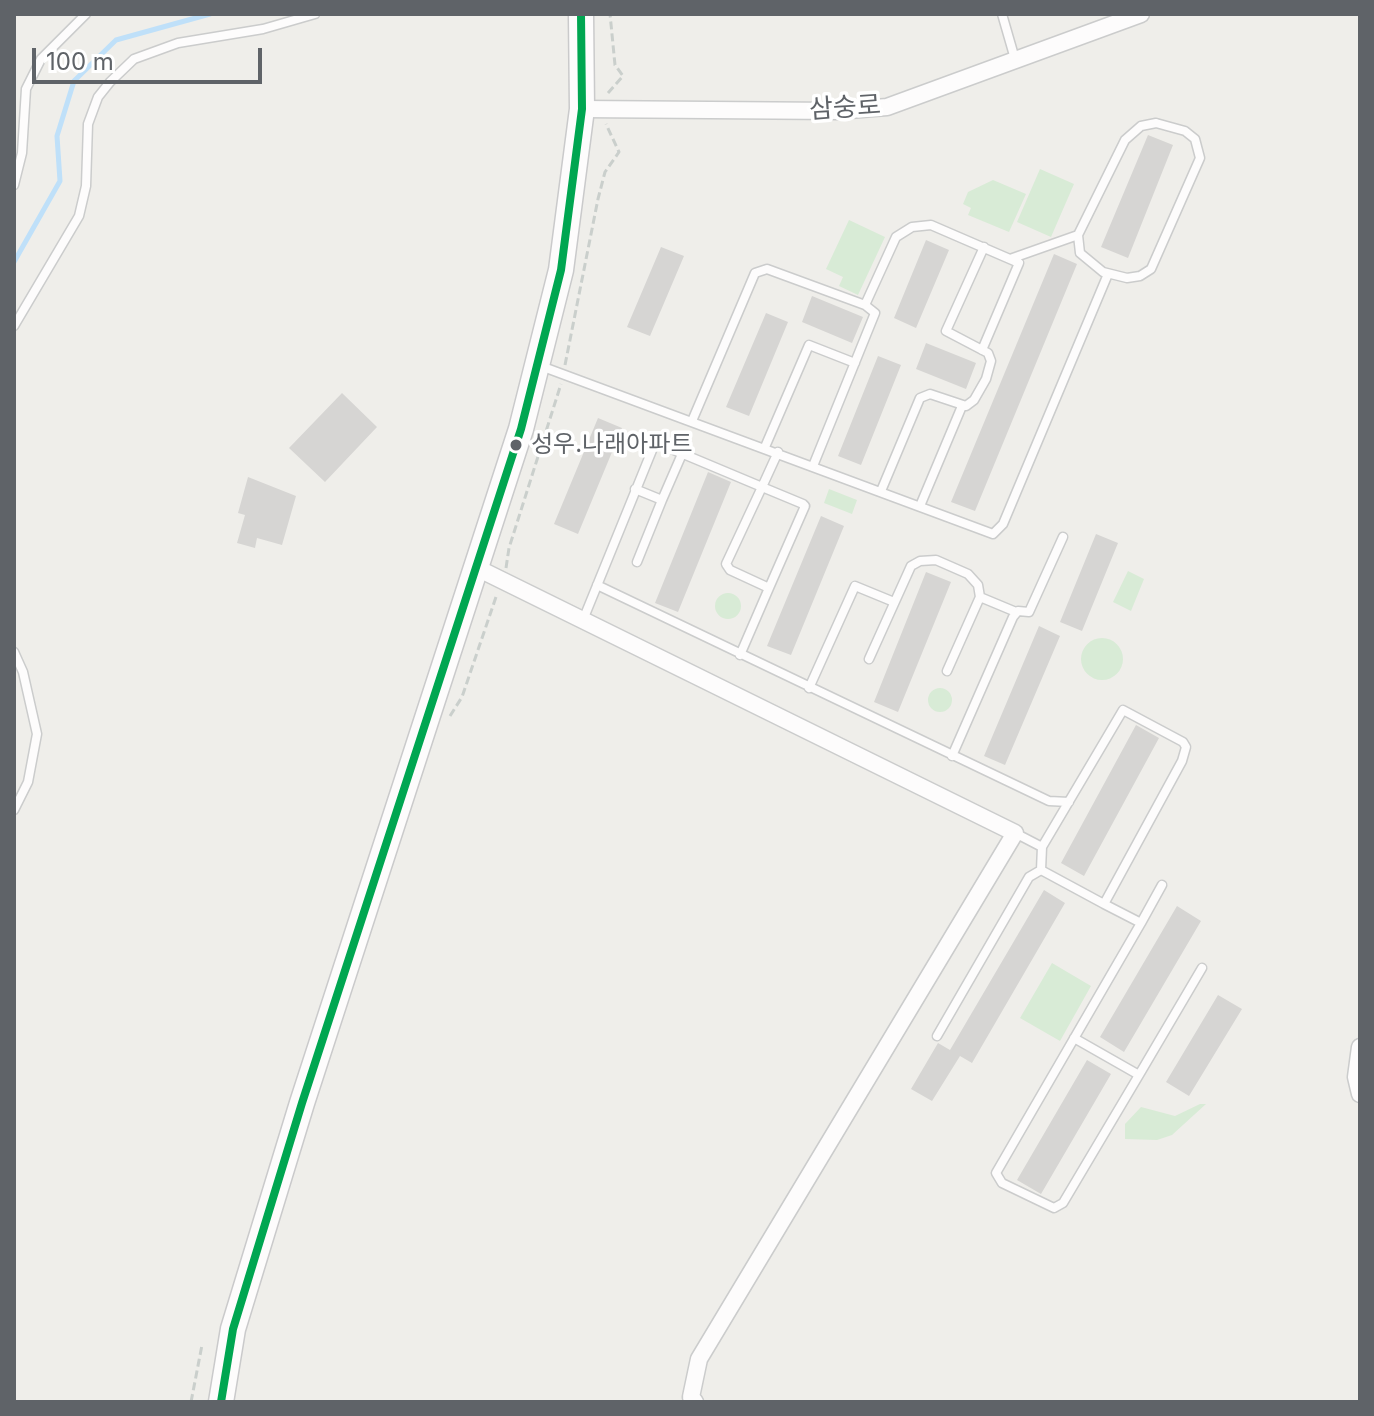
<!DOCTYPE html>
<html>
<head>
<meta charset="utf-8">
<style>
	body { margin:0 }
	#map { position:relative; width:1374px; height:1416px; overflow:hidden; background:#efeeea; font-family:Inter,sans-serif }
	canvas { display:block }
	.frame { position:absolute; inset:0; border:16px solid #5f6368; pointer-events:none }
	.scale { position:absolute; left:32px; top:48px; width:230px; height:36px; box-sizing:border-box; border:4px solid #5f6368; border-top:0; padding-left:10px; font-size:24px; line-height:28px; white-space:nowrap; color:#5f6368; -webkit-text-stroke:6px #fff; paint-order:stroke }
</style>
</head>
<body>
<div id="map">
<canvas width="1374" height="1416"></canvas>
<div class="frame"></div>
<div class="scale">100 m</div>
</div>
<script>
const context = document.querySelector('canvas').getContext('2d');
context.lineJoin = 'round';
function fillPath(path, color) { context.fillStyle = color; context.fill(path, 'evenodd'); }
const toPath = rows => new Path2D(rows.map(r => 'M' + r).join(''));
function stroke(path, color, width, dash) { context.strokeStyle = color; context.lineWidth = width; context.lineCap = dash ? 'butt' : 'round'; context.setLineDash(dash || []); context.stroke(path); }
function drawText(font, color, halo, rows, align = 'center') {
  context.font = font + ' Inter,"Noto Sans KR",sans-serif'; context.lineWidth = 7; context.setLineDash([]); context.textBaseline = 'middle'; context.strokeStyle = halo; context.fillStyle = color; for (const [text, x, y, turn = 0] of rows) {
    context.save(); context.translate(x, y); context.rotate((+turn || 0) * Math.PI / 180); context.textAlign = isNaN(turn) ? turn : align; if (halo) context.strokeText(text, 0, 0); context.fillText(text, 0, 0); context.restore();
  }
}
const green = toPath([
	[1040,169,1074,184,1051,237,1017,222],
	[993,180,1026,194,1009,232,968,215,971,208,963,204,968,192],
	[849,220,885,237,858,295,839,286,843,277,826,269],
	[829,489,857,500,852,514,824,503],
	[1128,571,1144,579,1131,611,1113,602],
	'715 606a13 13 0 1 1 26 0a13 13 0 1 1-26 0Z',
	'1081 659a21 21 0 1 1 42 0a21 21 0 1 1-42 0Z',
	'928 700a12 12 0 1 1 24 0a12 12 0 1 1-24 0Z',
	[1052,963,1091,986,1060,1041,1020,1018],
	[1200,1104,1206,1104,1172,1135,1157,1140,1125,1139,1125,1124,1141,1107,1175,1116]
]);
const stream = toPath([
	[14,262,60,181,57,136,74,81,116,40,210,14]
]);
const building = toPath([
	[1148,135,1173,145,1128,258,1101,247],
	[926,240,949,250,916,328,894,318],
	[661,247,684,256,650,336,627,327],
	[1054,254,1077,264,975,511,951,502],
	[812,296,863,317,852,343,802,322],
	[766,313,788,322,749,416,726,407],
	[926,343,976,363,966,389,916,369],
	[878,356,901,365,861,465,838,456],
	[342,393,377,427,325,482,289,448],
	[598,418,622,428,578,534,554,524],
	[708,472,731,482,678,612,655,603],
	[248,477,296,496,282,545,257,538,255,548,237,543,245,515,238,513],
	[821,516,844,526,791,655,767,646],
	[1096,534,1118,543,1082,631,1060,622],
	[926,572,951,582,898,712,874,702],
	[1039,626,1060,636,1005,765,984,756],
	[1136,725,1159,738,1084,876,1061,863],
	[1044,890,1065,903,972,1063,960,1056,932,1101,911,1089,938,1043,950,1050],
	[1177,906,1201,921,1124,1052,1100,1037],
	[1218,995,1242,1009,1189,1096,1166,1082],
	[1087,1060,1111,1074,1041,1194,1017,1180]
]);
const path = toPath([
	[608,93,623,76,615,65,610,14],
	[565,365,598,199,605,172,619,152,606,124],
	[506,568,509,548,561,384],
	[450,716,462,697,497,594],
	[191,1402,202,1345]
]);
const lane = toPath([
	[1002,14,1015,59],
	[1156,123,1185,131,1195,139,1200,158,1151,269,1140,276,1127,278,1103,272,1080,253,1078,235,1125,140,1141,126,1156,123],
	[14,185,22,153,26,89,41,59,86,14],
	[1010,259,1078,235],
	[865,305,896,237,912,227,931,225,1019,263,982,350],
	[14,326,79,216,86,186,88,124,98,97,110,82,134,59,178,43,263,29,315,14],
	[538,365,993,534,1003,524,1108,274],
	[692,421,755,273,767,269,865,305,875,313,813,466],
	[765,447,809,345,855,363],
	[635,489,662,500,682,454],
	[881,491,920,398,930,394,966,406,974,400,986,379,991,361,988,353,946,331,984,247],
	[920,506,962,406],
	[637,562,662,500],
	[597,585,1049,801,1069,802],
	[980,597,1016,612],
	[583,620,655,443,657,443,762,487,803,504,805,506,769,588,730,570,726,564,762,487,778,452],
	[14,652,23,672,37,734,28,782,14,810],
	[740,655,769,588],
	[869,659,911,566,920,561,936,560,968,574,978,585,980,597,947,671],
	[809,688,855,586,894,602],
	[952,756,1013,617,1018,611,1029,612,1063,537],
	[1015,833,1042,847,1123,710,1183,742,1186,747,1182,761,1104,904,1041,870,1042,847],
	[1104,904,1141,923,1162,885],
	[937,1036,1029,877,1041,870],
	[1074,1038,1139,1075,1063,1203,1054,1208,1002,1183,996,1173,1141,923],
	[1139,1075,1202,968]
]);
const street = toPath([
	[582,109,837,111,887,107,1141,14],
	[475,567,1015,833,699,1359,691,1397,695,1402],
	[1360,1047,1356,1077,1360,1094]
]);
const secondary = toPath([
	[221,1402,233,1329,302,1103,521,429,561,270,582,109,581,14]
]);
const bus1 = toPath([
	[221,1402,233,1329,302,1103,521,429,561,270,582,109,581,14]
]);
const markers = [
	[516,445,7,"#5f6368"]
];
const busNames = [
	["성우.나래아파트",531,445]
];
const streetNames = [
	["삼숭로",845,108,-4]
];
fillPath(green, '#d8ebd6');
stroke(stream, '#bfe0f9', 5);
fillPath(building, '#d6d5d3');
stroke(lane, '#cbcccc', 11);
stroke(street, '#cbcccc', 19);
stroke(secondary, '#cacacb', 27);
stroke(path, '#cacfcc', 3, [8, 4]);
stroke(lane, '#fdfcfc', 8);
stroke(street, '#fdfcfc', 16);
stroke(secondary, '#fdfcfc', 24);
stroke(bus1, '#00a651', 8);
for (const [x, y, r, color] of markers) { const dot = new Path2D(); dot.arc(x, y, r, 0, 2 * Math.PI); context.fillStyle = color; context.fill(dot); stroke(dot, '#fff', 3); }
drawText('24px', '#5f6368', '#fff', busNames, 'left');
drawText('26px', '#5f6368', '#fff', streetNames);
</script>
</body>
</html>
